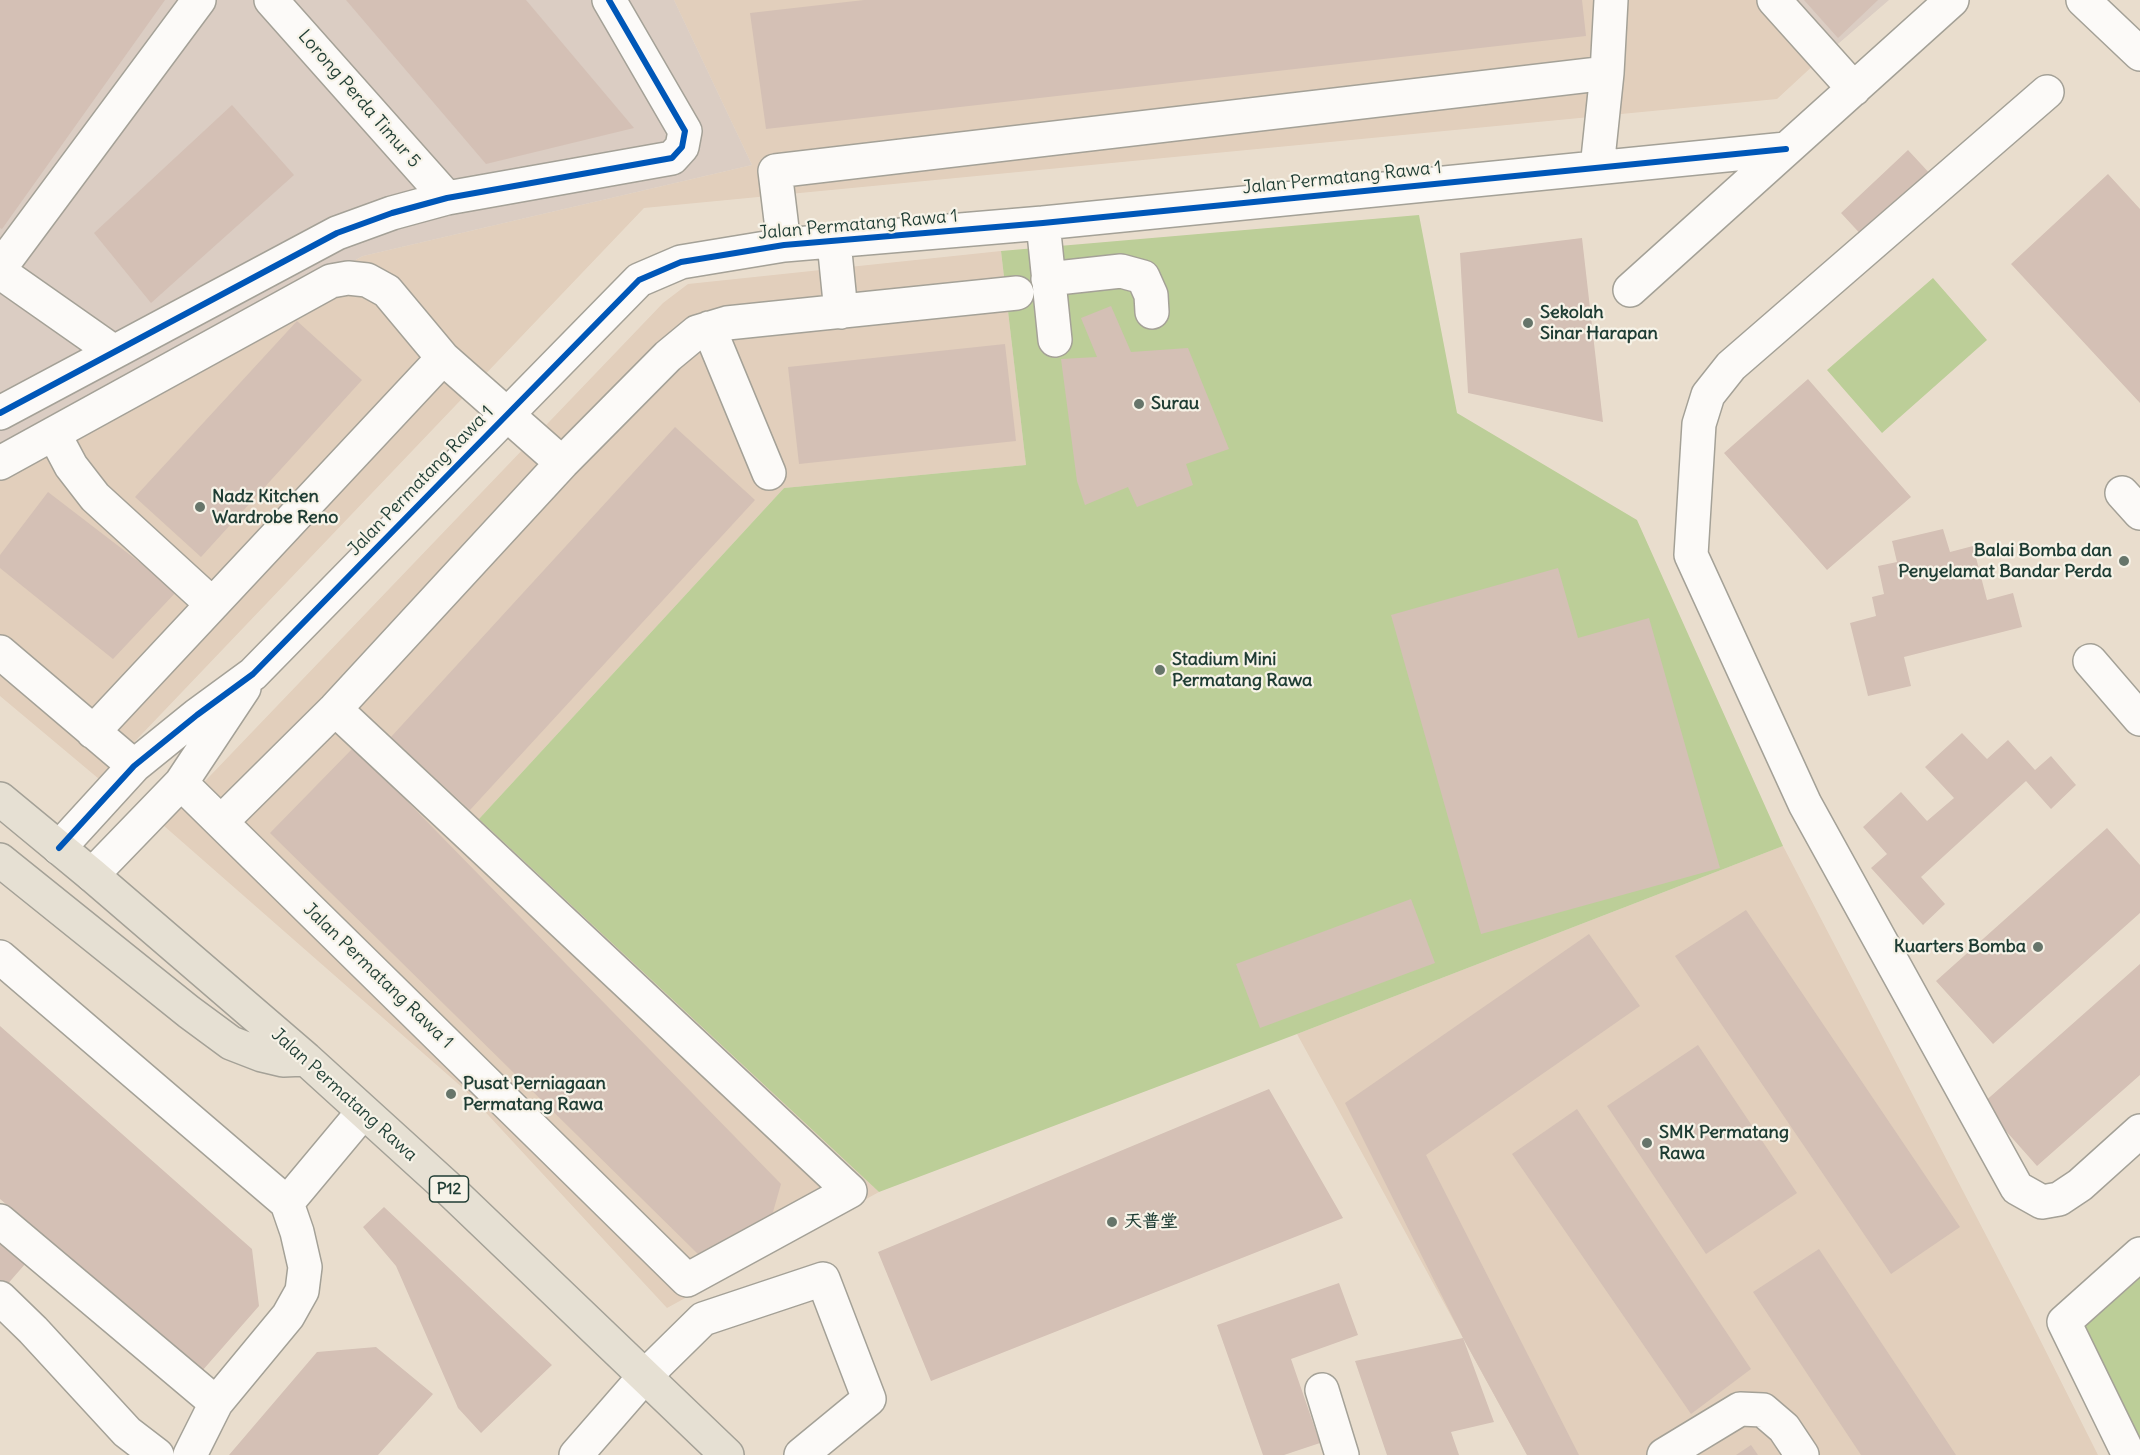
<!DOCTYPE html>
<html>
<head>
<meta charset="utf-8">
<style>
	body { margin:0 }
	canvas { display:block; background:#e9ddcd }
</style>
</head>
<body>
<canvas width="2140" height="1455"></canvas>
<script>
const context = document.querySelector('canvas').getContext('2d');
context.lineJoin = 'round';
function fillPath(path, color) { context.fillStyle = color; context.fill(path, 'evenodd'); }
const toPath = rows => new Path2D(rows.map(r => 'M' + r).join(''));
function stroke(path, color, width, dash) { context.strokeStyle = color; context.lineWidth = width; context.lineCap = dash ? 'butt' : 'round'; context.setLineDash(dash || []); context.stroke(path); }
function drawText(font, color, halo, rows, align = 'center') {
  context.font = font + ' Delius,"LXGW WenKai TC",sans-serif'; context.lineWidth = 4.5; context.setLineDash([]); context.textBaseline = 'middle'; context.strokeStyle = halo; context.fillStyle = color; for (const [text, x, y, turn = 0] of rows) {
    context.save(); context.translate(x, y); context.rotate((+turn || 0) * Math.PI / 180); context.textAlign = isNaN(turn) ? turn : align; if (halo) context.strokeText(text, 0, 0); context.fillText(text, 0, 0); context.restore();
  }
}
const built = toPath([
	[674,0,1761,0,1817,62,1777,99,644,208,99,779,0,696,0,447,363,256,752,165],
	[1001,251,1026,465,784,488,479,819,879,1192,667,1308,464,1089,163,825,663,303,688,284],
	[1783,846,2024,1308,2098,1455,1527,1455,1297,1034]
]);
const industrial = toPath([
	[0,0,674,0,752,165,363,256,0,447],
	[1761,0,1889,0,1817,62]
]);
const green = toPath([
	[1419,215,1457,413,1637,520,1783,846,1297,1034,879,1192,479,819,784,488,1026,465,1001,251],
	[1933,278,1987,340,1882,433,1827,370],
	[2140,1271,2140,1448,2081,1325]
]);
const building = toPath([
	[0,0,165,0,2,229,0,228],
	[346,0,526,0,634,128,486,164],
	[864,0,1582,0,1586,36,766,129,750,13],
	[1804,0,1878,0,1838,38],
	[232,105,294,175,151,303,94,233],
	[1908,150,1933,177,1866,240,1841,213],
	[2108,174,2140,209,2140,403,2011,264],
	[1582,238,1603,422,1468,393,1460,253],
	[1111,306,1131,352,1188,348,1229,449,1186,464,1193,485,1137,507,1128,487,1085,505,1077,481,1061,359,1097,357,1081,318],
	[297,321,362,380,201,557,135,497],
	[1005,344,1016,441,799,464,788,367],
	[1808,379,1911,497,1827,570,1724,453],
	[675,427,755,500,470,810,391,737],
	[48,492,177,591,113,659,0,568,0,555],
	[1943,529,1950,552,1973,546,1987,600,2013,593,2022,627,1904,657,1911,686,1868,696,1850,623,1876,616,1872,597,1884,594,1878,566,1897,562,1892,541],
	[1558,568,1578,638,1649,618,1720,868,1481,934,1391,615],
	[1962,733,1987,759,2008,740,2035,770,2051,756,2076,785,2051,809,2026,781,1921,877,1945,904,1923,925,1871,868,1887,854,1863,827,1901,792,1927,821,1954,798,1925,767],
	[354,747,781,1184,771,1219,700,1256,270,833],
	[2107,828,2140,865,2140,913,1993,1044,1936,981],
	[1411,899,1435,963,1260,1028,1236,964],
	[1746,910,1960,1227,1891,1274,1675,956],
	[1589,934,1640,1006,1426,1155,1579,1455,1527,1455,1463,1338,1494,1422,1451,1432,1459,1455,1387,1455,1355,1361,1463,1338,1345,1103],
	[2140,964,2140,1075,2037,1166,1982,1104],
	[0,1026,252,1249,259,1306,202,1371,0,1199],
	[1698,1045,1797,1193,1706,1254,1607,1106],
	[1269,1089,1343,1218,931,1381,878,1252],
	[1577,1109,1751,1369,1691,1414,1512,1154],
	[384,1207,552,1365,481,1433,458,1408,396,1266,363,1227],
	[0,1225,33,1255,5,1287,0,1283],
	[1819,1249,1956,1455,1861,1455,1753,1292],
	[1339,1283,1358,1335,1291,1359,1320,1443,1284,1455,1263,1455,1217,1325],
	[376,1347,433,1394,378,1455,229,1455,317,1352],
	[1751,1445,1758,1455,1736,1455]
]);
const minor = toPath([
	[271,0,447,198],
	[1774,0,1854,89],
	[2083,0,2140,54],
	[2047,92,1731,366,1708,395,1699,424,1691,555,1805,804,2017,1188,2042,1202,2059,1199,2080,1185,2140,1131],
	[1597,168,1607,73,1611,0],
	[1043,223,1055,340],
	[834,242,841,312],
	[784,245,775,171,1607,73],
	[0,268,199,0],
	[0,272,114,352],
	[1048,279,1121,271,1143,277,1151,295,1152,312],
	[1630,290,1952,0],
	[709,328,769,473],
	[0,413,337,233,392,213,447,198,672,158,682,147,685,131,609,0],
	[54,434,71,466,95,497,212,604],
	[0,463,331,281,348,278,367,280,387,291,443,358,562,463],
	[2122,493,2140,513],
	[0,652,134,766],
	[2090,661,2140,719],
	[93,732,443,358],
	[181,783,687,1280,850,1191,335,709],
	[221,822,335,709,562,463,668,356,697,332,727,323,1017,293],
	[59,848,134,766,197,715,253,674,639,280,681,262,784,245,1043,223,1786,149],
	[92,875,181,783,244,688],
	[0,957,287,1203,297,1232,305,1267,302,1291,288,1316,216,1403,190,1455],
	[287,1203,363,1112],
	[0,1221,216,1403],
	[0,1298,33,1330,127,1432,157,1455],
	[1322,1390,1342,1455],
	[576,1455,644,1377,703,1319,823,1279,869,1399,801,1455],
	[1664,1455,1740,1409,1763,1410,1784,1428,1802,1455],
	[2129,1455,2064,1322,2140,1254]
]);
const major = toPath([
	[0,799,92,875,306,1059,448,1188,727,1455],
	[0,860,189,1012,231,1043,262,1055,283,1060,306,1059]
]);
const cycleway = toPath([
	[0,413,337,233,392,213,447,198,672,158,682,147,685,131,609,0],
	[59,848,134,766,197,715,253,674,639,280,681,262,784,245,1043,223,1786,149]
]);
const markers = [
	[1528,323,6,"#66756a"],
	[1139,404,6,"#66756a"],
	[200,507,6,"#66756a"],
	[2124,561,6,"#66756a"],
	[1160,670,6,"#66756a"],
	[2038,947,6,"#66756a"],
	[451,1094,6,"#66756a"],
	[1647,1143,6,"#66756a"],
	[1112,1222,6,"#66756a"]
];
const shields = [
	[449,1189,39]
];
const shieldNames = [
	["P12",449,1189]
];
const streetNames = [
	["Lorong Perda Timur 5",359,99,49],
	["Jalan Permatang Rawa 1",1342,178,-6],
	["Jalan Permatang Rawa 1",858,225,-5],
	["Jalan Permatang Rawa 1",421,481,-46],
	["Jalan Permatang Rawa 1",378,976,44],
	["Jalan Permatang Rawa",344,1095,42]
];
const poiNames = [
	["Sekolah",1540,313],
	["Sinar Harapan",1540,334],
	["Surau",1151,404],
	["Nadz Kitchen",212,497],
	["Wardrobe Reno",212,518],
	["Balai Bomba dan",2112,551,"right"],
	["Penyelamat Bandar Perda",2112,572,"right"],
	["Stadium Mini",1172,660],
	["Permatang Rawa",1172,681],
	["Kuarters Bomba",2026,947,"right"],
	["Pusat Perniagaan",463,1084],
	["Permatang Rawa",463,1105],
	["SMK Permatang",1659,1133],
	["Rawa",1659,1154],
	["天普堂",1124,1222]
];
fillPath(built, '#e2cfbc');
fillPath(industrial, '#dbcdc3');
fillPath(green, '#bcce98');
fillPath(building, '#d4c0b5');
stroke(minor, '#a4a197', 36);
stroke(major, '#a4a197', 36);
stroke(minor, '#fcfaf8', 33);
stroke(major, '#e6e0d3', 33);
stroke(cycleway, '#0057b8', 6);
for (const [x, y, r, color] of markers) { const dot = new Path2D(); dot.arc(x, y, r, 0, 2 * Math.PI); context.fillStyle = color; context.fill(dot); stroke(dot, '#f7f3e8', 2); }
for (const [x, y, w] of shields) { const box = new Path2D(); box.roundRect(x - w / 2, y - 13, w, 26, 4.5); context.fillStyle = '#f7f3e8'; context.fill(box); stroke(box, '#1f3d34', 1.5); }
drawText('bold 16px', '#1f3d34', null, shieldNames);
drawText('18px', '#1f3d34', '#f7f3e8', streetNames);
drawText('bold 18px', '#1f3d34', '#f7f3e8', poiNames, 'left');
</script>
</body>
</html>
